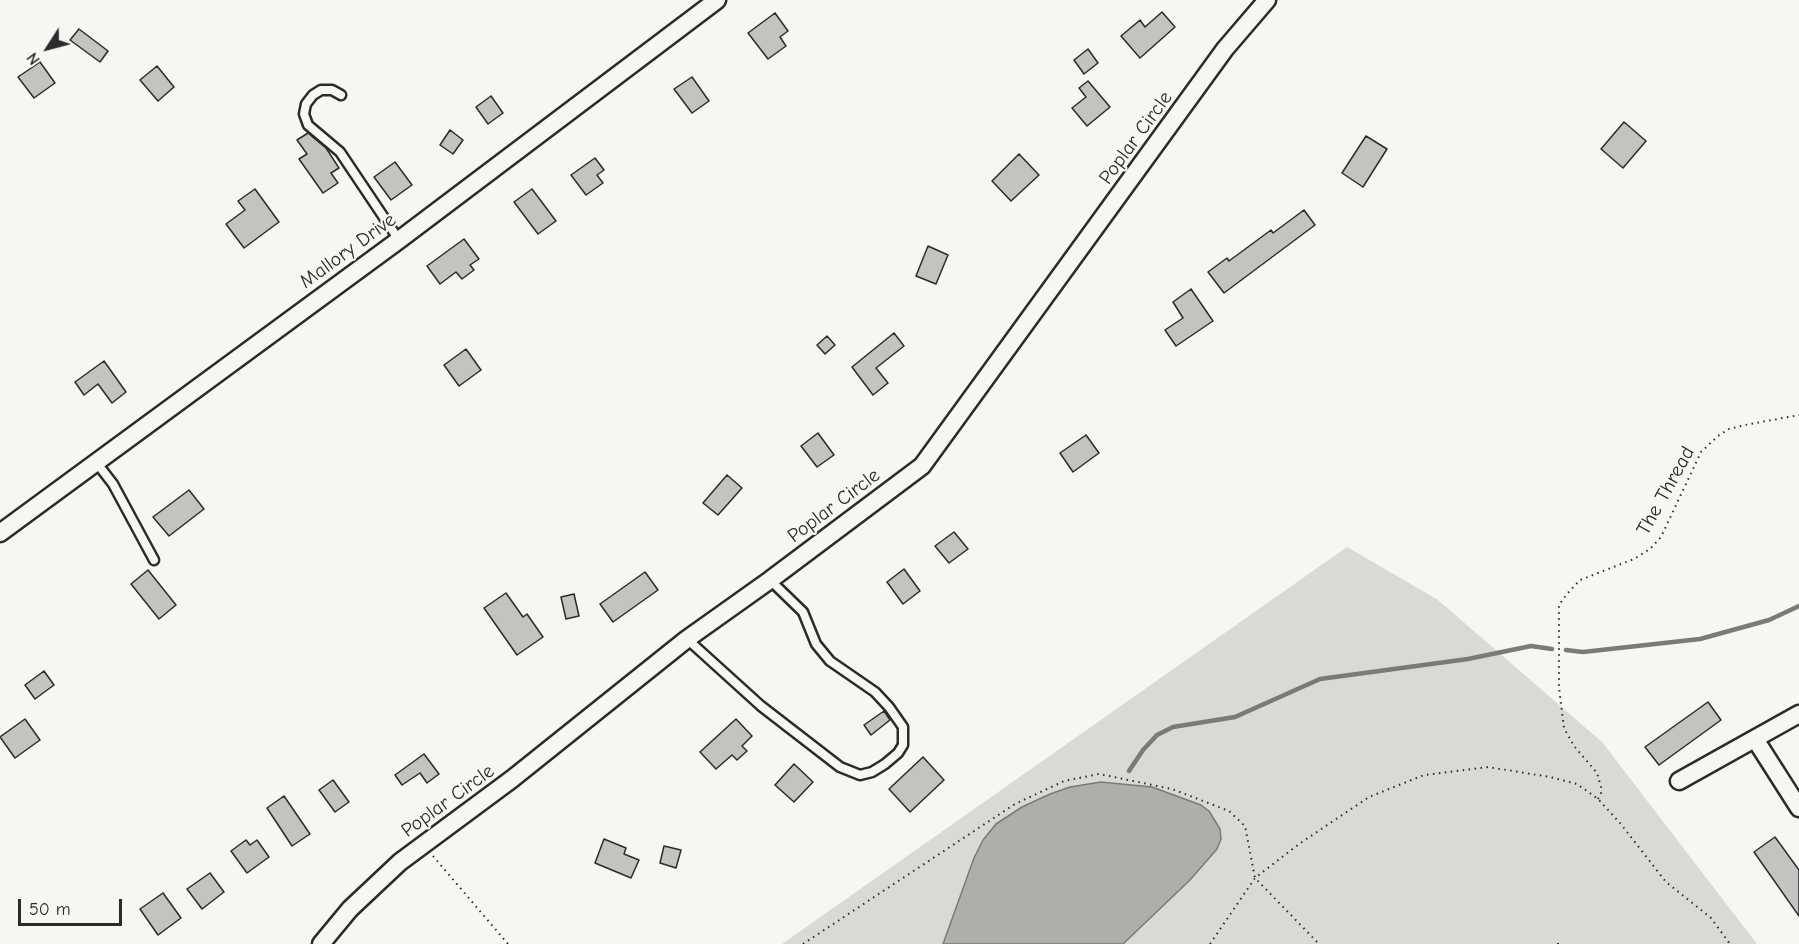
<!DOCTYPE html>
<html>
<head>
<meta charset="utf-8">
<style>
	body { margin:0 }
	#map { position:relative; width:1799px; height:944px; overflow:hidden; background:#f6f6f2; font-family:"Comic Neue",sans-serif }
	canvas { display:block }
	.north { position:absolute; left:18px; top:18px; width:60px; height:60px; -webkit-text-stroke:4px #f6f6f2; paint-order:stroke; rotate:234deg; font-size:16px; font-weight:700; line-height:24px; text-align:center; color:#2b2b2b }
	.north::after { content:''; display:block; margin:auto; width:21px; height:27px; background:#2b2b2b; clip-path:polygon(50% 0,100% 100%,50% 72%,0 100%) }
	.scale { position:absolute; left:18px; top:899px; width:104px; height:27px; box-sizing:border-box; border:3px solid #2b2b2b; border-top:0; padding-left:8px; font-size:18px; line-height:21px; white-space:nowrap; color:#2b2b2b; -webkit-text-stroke:4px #f6f6f2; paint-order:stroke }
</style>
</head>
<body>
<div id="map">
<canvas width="1799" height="944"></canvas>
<div class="north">N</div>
<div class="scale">50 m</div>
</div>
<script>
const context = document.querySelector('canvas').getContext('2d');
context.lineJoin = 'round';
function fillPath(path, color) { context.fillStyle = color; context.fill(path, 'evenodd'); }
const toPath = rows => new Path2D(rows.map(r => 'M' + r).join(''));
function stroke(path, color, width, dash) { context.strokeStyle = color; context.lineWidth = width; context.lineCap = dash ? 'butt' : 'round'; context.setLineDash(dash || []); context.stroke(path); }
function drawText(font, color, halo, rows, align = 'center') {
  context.font = font + ' "Comic Neue",sans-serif'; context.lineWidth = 4.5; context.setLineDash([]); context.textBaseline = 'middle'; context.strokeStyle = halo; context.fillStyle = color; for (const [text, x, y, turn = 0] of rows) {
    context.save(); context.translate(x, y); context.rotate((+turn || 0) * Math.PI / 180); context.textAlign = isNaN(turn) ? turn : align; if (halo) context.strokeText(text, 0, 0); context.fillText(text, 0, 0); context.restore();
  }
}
const green = toPath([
	[1347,547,1438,600,1602,742,1757,944,782,944]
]);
const water = toPath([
	[1101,782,1152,787,1201,805,1209,811,1220,829,1221,839,1217,849,1190,880,1123,944,943,944,974,858,983,840,996,824,1022,807,1050,794,1070,787,1101,782]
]);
const stream = toPath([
	[1566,650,1583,652,1700,639,1769,620,1799,606],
	[1129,771,1143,750,1157,735,1173,727,1235,717,1320,679,1468,659,1531,646,1552,649]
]);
const building = toPath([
	[1162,12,1175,27,1140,58,1121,36,1140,20,1145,27,1162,12],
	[775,13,788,31,780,37,786,46,768,59,748,33,775,13],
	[79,29,108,51,100,62,70,40,79,29],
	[1088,49,1098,63,1084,74,1074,60,1088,49],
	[40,62,55,83,34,98,18,77,40,62],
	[157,66,174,87,158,101,140,80,157,66],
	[692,77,709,101,692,113,674,89,692,77],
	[1088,81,1110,107,1087,126,1072,108,1086,97,1079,88,1088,81],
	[491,96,503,113,488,124,476,107,491,96],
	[1624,122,1646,141,1623,168,1601,149,1624,122],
	[450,130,463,140,453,154,440,145,450,130],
	[308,133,326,148,339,168,331,173,338,183,323,193,299,159,307,154,297,140,308,133],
	[1366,136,1387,149,1363,187,1342,173,1366,136],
	[1019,154,1039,175,1011,201,992,181,1019,154],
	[595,158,604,170,597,175,603,183,586,195,571,175,595,158],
	[395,162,412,185,391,200,374,177,395,162],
	[255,189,279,222,244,248,226,224,245,210,238,201,255,189],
	[532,189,556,221,538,234,514,202,532,189],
	[1304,210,1315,225,1224,293,1208,272,1227,258,1229,261,1271,230,1273,233,1304,210],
	[464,239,479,259,470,265,474,270,462,279,456,272,440,284,427,266,464,239],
	[928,246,948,255,936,284,916,276,928,246],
	[1191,289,1213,321,1176,346,1165,330,1183,318,1173,302,1191,289],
	[894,333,904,346,876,368,888,383,873,395,852,367,894,333],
	[827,336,835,345,825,354,817,345,827,336],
	[466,349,481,370,459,386,444,365,466,349],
	[104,361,126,392,112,403,98,384,84,395,75,382,104,361],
	[818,433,834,455,817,467,801,446,818,433],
	[1086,435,1099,453,1073,472,1060,453,1086,435],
	[727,475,742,488,718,515,703,503,727,475],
	[189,490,204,509,169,536,153,517,189,490],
	[954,532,968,549,949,563,935,546,954,532],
	[904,569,920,591,903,604,887,582,904,569],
	[148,570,176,605,159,619,131,584,148,570],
	[645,572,658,590,613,622,600,604,645,572],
	[506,593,523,617,527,614,543,637,517,655,484,608,506,593],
	[574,594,579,616,566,619,561,597,574,594],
	[44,671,54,685,35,699,25,685,44,671],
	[1708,702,1721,720,1659,765,1645,747,1708,702],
	[884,711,890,720,871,735,864,725,884,711],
	[25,719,40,740,15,758,0,737,25,719],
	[736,719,752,736,742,746,747,751,737,760,732,755,716,769,700,752,736,719],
	[424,754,439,774,427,783,420,773,402,785,395,775,424,754],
	[923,757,944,780,910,812,889,789,923,757],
	[794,764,813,782,794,802,775,785,794,764],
	[333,780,349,802,335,812,319,790,333,780],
	[284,796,310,834,292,846,267,808,284,796],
	[1775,837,1799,870,1799,916,1754,852,1775,837],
	[604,839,626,848,624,854,639,860,631,878,595,863,604,839],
	[246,840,250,845,257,840,269,857,247,873,231,851,246,840],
	[664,846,681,850,676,868,660,863,664,846],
	[210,873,224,892,202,909,187,889,210,873],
	[163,893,181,918,158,935,140,909,163,893]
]);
const path = toPath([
	[1598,799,1601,794,1601,787,1597,773,1574,746,1564,728,1559,688,1559,605,1567,594,1580,580,1634,559,1650,549,1661,537,1701,452,1718,436,1729,429,1745,425,1799,415],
	[433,856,508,944],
	[803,944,1015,804,1064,781,1099,774,1172,789,1229,811,1245,826,1255,878,1319,944],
	[1210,944,1255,878,1299,844,1369,797,1424,775,1488,767,1550,777,1577,784,1598,799,1620,823,1666,882,1711,918,1730,944],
	[1558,944,1558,943]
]);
const lane = toPath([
	[341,95,332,90,321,90,313,95,306,104,304,114,308,125,340,152,399,240],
	[96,462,113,484,154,560],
	[687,639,761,706,840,767,860,775,872,772,885,764,898,753,903,745,903,727,889,707,875,692,830,661,816,644,803,612,770,580]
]);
const street = toPath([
	[0,533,399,240,717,0],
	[1755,739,1799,808],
	[1679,781,1799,714],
	[321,944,350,909,400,862,512,779,687,639,770,580,922,466,1225,49,1267,0]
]);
const streetNames = [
	["Poplar Circle",1136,138,-54],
	["Mallory Drive",348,251,-36],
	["The Thread",1666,491,-61],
	["Poplar Circle",834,506,-37],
	["Poplar Circle",448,801,-36]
];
fillPath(green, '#d9d9d5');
fillPath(water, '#aeaeab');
stroke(water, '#7a7a78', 1.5);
stroke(stream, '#7a7a78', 4.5);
fillPath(building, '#c3c3c0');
stroke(building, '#2b2b2b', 1.5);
stroke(lane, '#2b2b2b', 13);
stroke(street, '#2b2b2b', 21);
stroke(path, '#2b2b2b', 2, [1.5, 4.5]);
stroke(lane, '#f6f6f2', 8);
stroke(street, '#f6f6f2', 16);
drawText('20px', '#2b2b2b', '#f6f6f2', streetNames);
</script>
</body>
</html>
